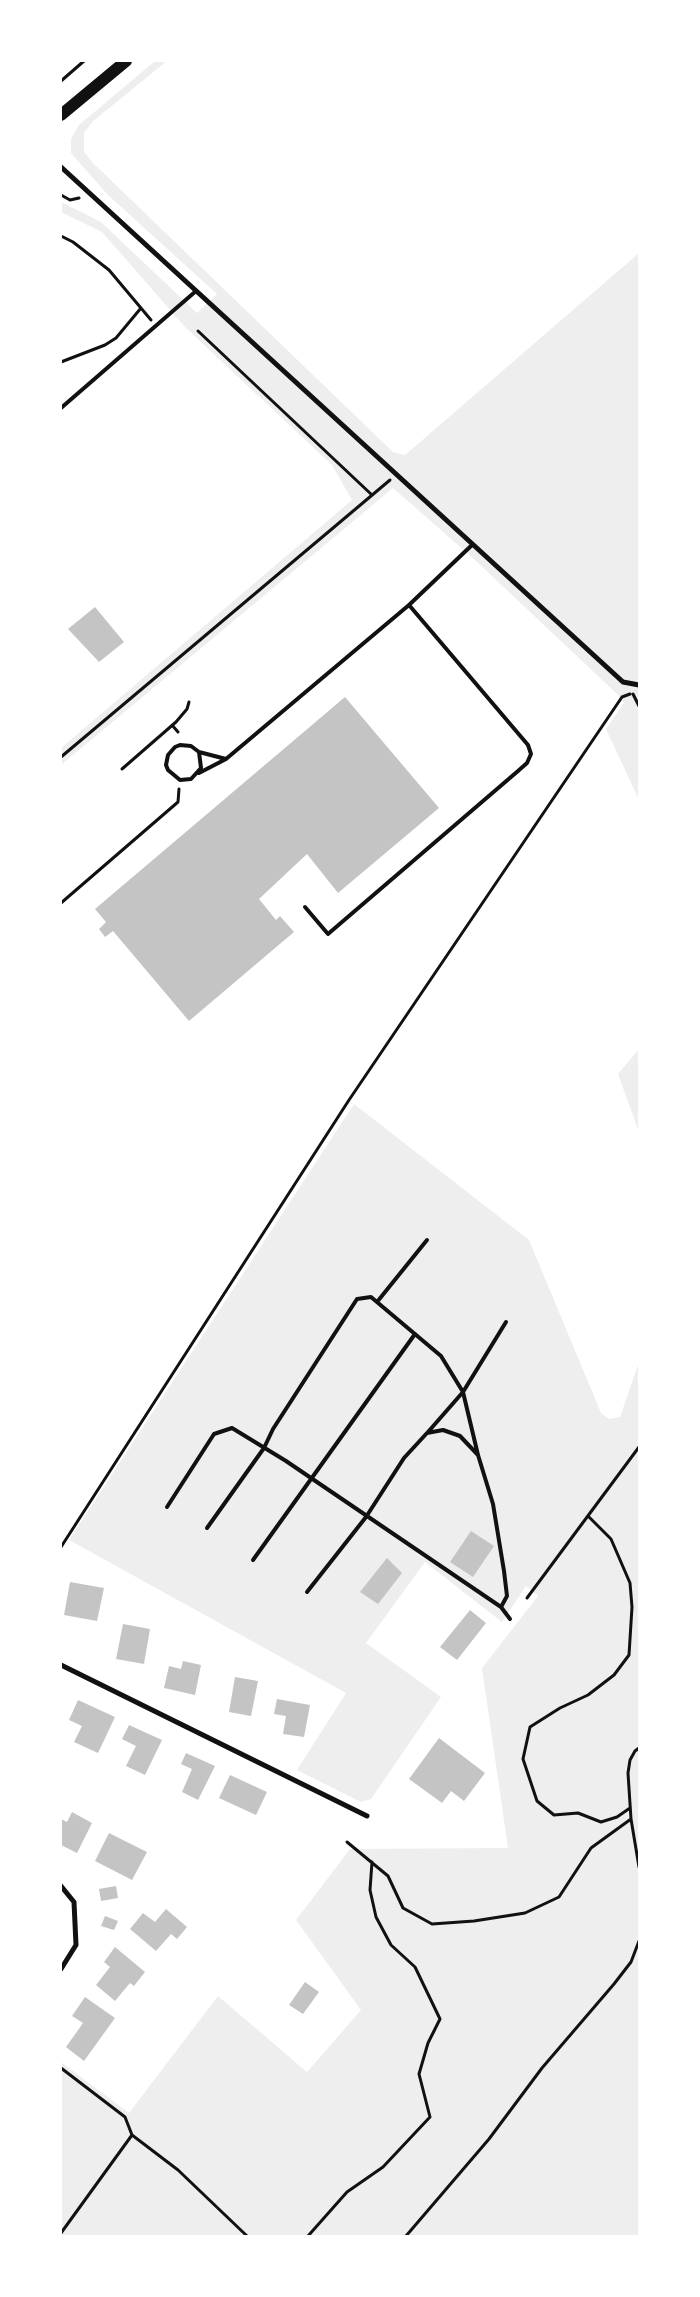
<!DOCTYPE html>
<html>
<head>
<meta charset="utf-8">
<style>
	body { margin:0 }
	#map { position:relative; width:700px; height:2297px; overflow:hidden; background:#fff; font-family:Mulish,sans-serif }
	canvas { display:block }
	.frame { position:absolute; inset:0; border:62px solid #fff; pointer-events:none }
</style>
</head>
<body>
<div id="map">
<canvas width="700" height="2297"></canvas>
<div class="frame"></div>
</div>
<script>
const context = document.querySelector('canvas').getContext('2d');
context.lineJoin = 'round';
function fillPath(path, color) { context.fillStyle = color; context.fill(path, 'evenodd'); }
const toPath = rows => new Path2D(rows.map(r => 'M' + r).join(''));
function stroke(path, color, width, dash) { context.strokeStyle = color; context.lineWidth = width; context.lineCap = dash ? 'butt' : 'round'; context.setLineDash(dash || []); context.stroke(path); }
const green = toPath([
	[155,61,167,61,93,121,84,133,84,152,93,163,393,452,405,455,639,253,639,800,606,729,624,703,617,694,475,560,393,488,61,765,61,748,352,500,332,465,185,327,102,232,61,212,61,202,101,222,197,313,217,294,108,195,71,153,71,139,79,125],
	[639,1049,639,1132,618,1074],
	[354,1104,529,1240,601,1413,609,1419,620,1417,639,1362,639,2236,61,2236,61,2062,129,2113,218,1996,307,2072,361,2010,296,1920,350,1849,508,1848,482,1668,538,1596,526,1586,502,1622,425,1562,366,1643,441,1697,371,1799,361,1802,297,1770,346,1693,69,1540]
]);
const building = toPath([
	[95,607,124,642,99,662,68,629],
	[345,697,439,808,338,893,307,854,259,899,276,920,280,916,294,932,189,1021,113,931,105,937,99,929,106,922,95,909],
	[471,1531,494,1546,473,1577,450,1562],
	[387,1558,402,1573,378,1604,360,1592],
	[70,1582,104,1588,97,1621,64,1615],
	[470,1610,486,1623,457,1660,440,1647],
	[123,1624,150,1629,144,1664,116,1659],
	[183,1661,201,1665,195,1695,164,1688,169,1666,181,1669],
	[235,1677,258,1681,251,1716,229,1712],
	[277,1699,310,1705,304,1737,283,1734,286,1716,274,1714],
	[78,1700,115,1717,98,1753,74,1742,82,1726,69,1720],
	[129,1725,162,1740,145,1775,126,1766,136,1746,122,1739],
	[439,1738,485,1773,464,1801,451,1791,442,1803,409,1779],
	[186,1753,215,1766,198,1800,182,1792,192,1769,181,1764],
	[230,1775,267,1792,256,1815,219,1798],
	[72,1812,92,1823,77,1853,61,1845,61,1819,67,1822],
	[109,1833,147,1852,132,1880,95,1861],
	[116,1886,118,1898,101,1901,99,1889],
	[166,1909,187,1927,177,1939,171,1934,156,1951,130,1929,143,1913,155,1922],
	[105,1916,118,1921,114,1930,101,1926],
	[115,1947,145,1972,134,1986,130,1983,115,2001,96,1985,110,1967,104,1962],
	[305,1982,319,1992,303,2014,289,2005],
	[85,1997,115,2018,84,2061,66,2047,83,2023,72,2016]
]);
const path = toPath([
	[61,81,84,61],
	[61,195,70,200,79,198],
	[61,236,73,242,109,270,151,320],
	[198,331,372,495],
	[61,362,105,345,116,338,141,308],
	[633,694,639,706],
	[172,725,178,732],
	[61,757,390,480],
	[122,769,176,722,187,709,189,702],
	[61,903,178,802,179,789],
	[588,1516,611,1539,630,1583,632,1607,629,1655,614,1675,588,1695,560,1708,530,1727,523,1759,537,1801,554,1815,578,1813,601,1822,617,1817,630,1808],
	[61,1547,349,1100,622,697,630,694],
	[527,1598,639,1447],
	[639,1748,635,1751,630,1760,628,1773,631,1819,639,1867],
	[347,1842,388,1876,403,1908,432,1924,474,1921,525,1913,559,1897,591,1848,631,1819],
	[61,2068,125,2117,132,2135,178,2170,247,2236],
	[61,2233,132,2135],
	[308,2236,347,2192,383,2167,430,2117,419,2074,428,2043,440,2019,415,1967,391,1945,376,1917,370,1890,372,1862],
	[406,2236,489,2139,542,2068,614,1984,631,1962,639,1941]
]);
const service = toPath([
	[61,408,196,291],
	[199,752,201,768,191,779,180,780,168,770,166,765,168,755,175,747,180,745,191,746,199,752,226,759],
	[199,773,226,759,409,605,472,545],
	[305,907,328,934,518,771,527,763,531,754,528,745,409,605],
	[377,1302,427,1240],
	[428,1432,463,1392,506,1322],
	[167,1507,214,1434,232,1428,286,1461,501,1607,510,1619],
	[207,1528,264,1448,273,1429,357,1299,371,1297,441,1356,463,1392,478,1455],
	[253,1560,415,1334],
	[307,1592,366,1517,404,1458,427,1433,443,1430,460,1436,478,1455,493,1504,504,1571,507,1596,501,1607]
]);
const minor = toPath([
	[61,167,623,682,639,685],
	[61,1665,367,1816],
	[61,1886,74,1902,76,1945,61,1969]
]);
const primary = toPath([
	[61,115,126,61]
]);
fillPath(green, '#eee');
fillPath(building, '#c4c4c4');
stroke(path, '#111', 3);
stroke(service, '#111', 4);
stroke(minor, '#111', 5);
stroke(primary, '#111', 12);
</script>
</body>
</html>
